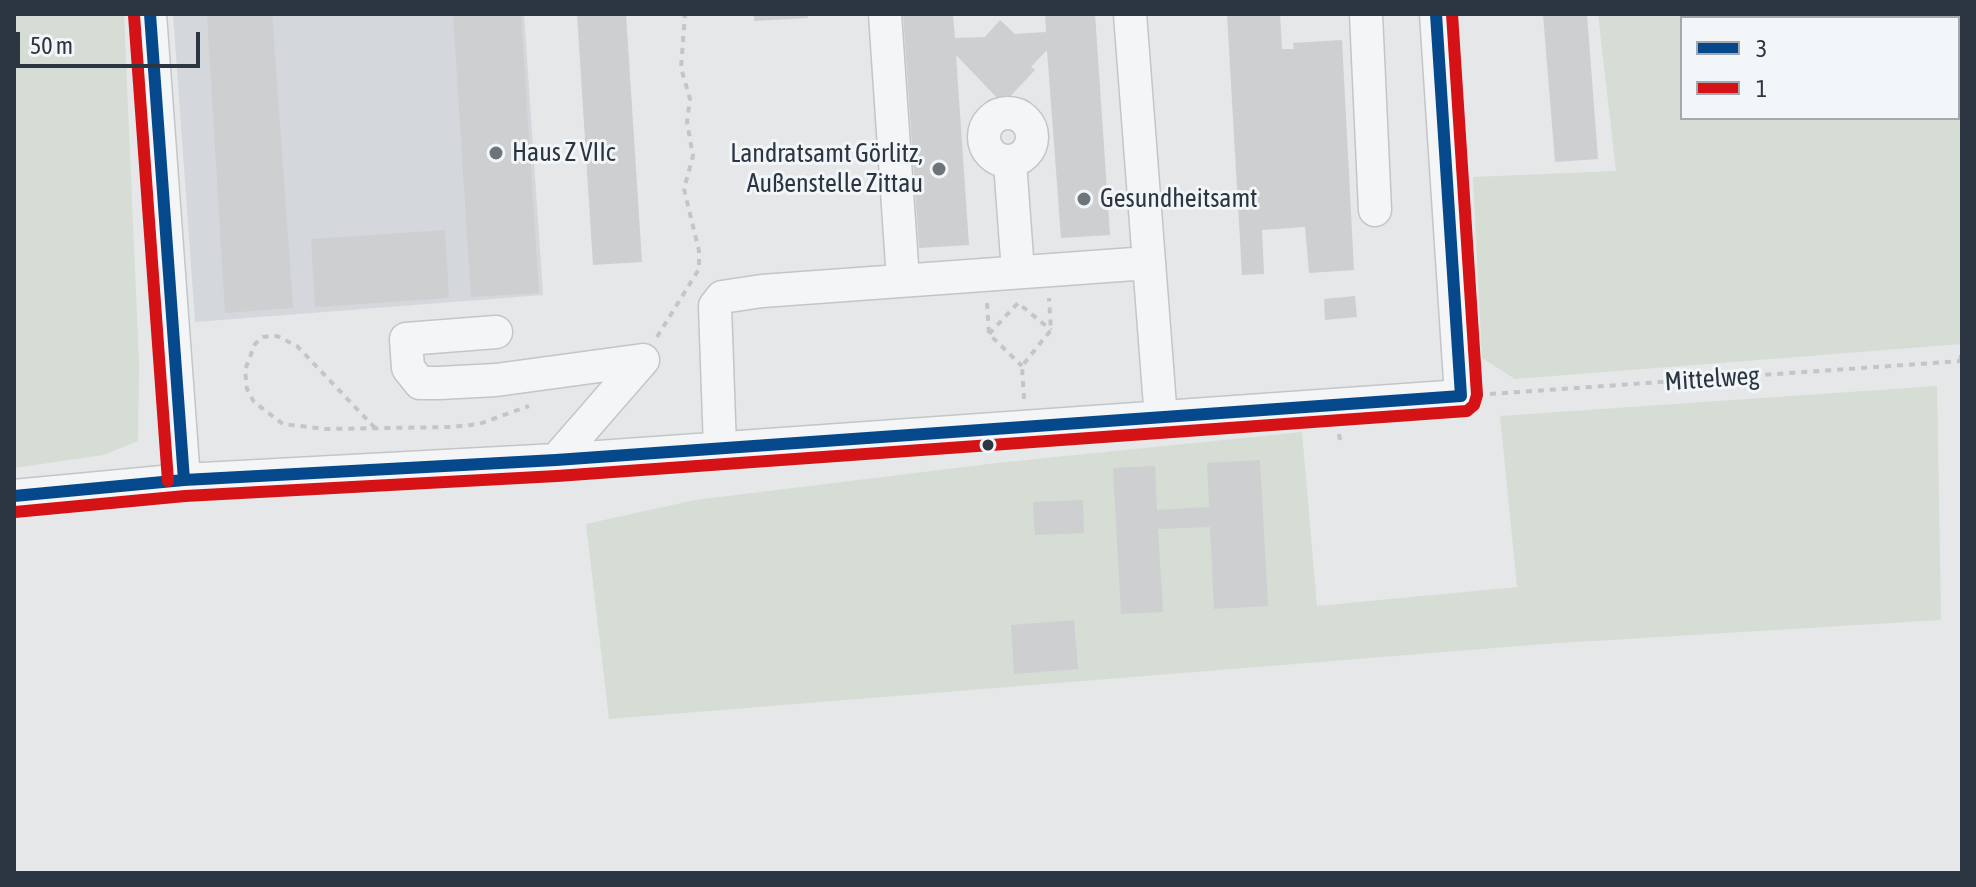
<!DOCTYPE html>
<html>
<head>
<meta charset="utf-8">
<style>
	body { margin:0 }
	#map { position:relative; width:1976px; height:887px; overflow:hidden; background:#e5e7e9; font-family:"Asap Condensed",sans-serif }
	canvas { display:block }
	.frame { position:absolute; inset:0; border:16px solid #2c3642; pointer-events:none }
	.legend { position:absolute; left:1680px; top:16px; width:280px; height:104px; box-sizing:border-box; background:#f3f6f8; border:2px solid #a3a9af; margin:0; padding:10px 14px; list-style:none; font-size:24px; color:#2c3642 }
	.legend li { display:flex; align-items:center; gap:16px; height:40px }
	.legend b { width:40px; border:2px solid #a3a9af }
	.scale { position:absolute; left:16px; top:32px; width:184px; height:36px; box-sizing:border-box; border:4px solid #2c3642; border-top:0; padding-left:10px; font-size:24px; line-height:28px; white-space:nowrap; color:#2c3642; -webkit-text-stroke:6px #f3f6f8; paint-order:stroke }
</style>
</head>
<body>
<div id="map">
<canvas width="1976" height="887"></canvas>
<div class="frame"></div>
<ul class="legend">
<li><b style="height:10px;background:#05498c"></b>3</li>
<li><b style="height:10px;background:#d51317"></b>1</li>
</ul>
<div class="scale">50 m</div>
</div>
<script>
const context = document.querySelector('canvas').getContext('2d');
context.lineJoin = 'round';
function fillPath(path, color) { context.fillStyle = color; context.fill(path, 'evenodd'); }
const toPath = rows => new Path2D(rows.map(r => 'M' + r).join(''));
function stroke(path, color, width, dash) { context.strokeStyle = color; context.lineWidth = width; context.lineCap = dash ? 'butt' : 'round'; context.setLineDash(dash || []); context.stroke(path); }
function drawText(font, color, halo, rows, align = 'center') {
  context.font = font + ' "Asap Condensed",sans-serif'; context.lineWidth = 6; context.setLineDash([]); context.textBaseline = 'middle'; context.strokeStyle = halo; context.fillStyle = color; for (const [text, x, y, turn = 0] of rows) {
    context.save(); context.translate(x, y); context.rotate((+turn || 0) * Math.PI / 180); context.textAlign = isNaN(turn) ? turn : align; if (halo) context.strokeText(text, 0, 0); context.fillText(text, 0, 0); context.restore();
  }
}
const built = toPath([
	[173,14,524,14,543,295,195,322]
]);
const green = toPath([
	[14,14,124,14,139,364,138,441,103,455,14,468],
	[1598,14,1962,14,1962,344,1515,379,1482,358,1473,177,1616,171],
	[1682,18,1958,18,1958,118,1682,118],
	[1937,386,1941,620,1544,644,609,719,586,524,695,500,997,463,1302,432,1317,606,1517,587,1500,416]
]);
const building = toPath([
	[207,14,272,14,293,308,225,313],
	[453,14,521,14,539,293,471,297],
	[577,14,626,14,642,262,593,265],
	[754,14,807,14,808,18,754,21],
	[903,14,953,14,955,38,985,37,1000,20,1015,34,1046,32,1045,14,1095,14,1110,235,1061,238,1047,50,1031,67,1035,70,1003,104,956,55,969,245,919,248],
	[1227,14,1280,14,1282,49,1294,49,1293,43,1342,40,1354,270,1309,273,1305,227,1262,230,1264,274,1242,275],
	[1543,14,1587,14,1598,159,1555,162],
	[445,230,449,298,315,307,311,239],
	[1355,296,1357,317,1325,320,1324,299],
	[1260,460,1268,606,1214,609,1210,527,1158,529,1163,612,1121,614,1113,468,1155,466,1157,510,1209,507,1207,463],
	[1083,500,1084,533,1035,535,1033,502],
	[1074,620,1078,669,1014,674,1011,625]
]);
const path = toPath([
	[987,303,989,334,1022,366],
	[989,334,1018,303,1051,330],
	[657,337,699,269,699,251,684,189,693,156,687,122,690,99,681,68,685,14],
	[1960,361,1962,350],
	[1490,394,1962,361],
	[1024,399,1022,366,1051,330,1049,298],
	[375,428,297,346,277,336,263,337,255,344,245,370,247,389,254,402,283,424,325,429,451,427,479,424,529,406],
	[1339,434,1341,446]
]);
const minor = toPath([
	[150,14,184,480],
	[885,14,903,280],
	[1130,14,1161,419],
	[1366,14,1375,210],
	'984 137a24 24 0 1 1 48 0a24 24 0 1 1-48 0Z',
	[1010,162,1018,272],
	[496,332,406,339,408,368,420,383,439,383,496,380,643,360],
	[720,448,715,306,722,297,762,291,1148,263],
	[556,460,643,360],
	[14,496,184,480,556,460,1461,396,1436,14]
]);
const bus1 = toPath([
	[150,14,184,480],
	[14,496,184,480,556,460,1461,396,1436,14]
]);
const bus2 = toPath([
	[134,15,168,481],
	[15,512,185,496,557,476,1467,411,1474,405,1477,395,1452,14]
]);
const markers = [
	[496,153,8,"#6d747c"],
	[939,169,8,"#6d747c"],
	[1084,199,8,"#6d747c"],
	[988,445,7,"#2c3642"]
];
const poiNames = [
	["Haus Z VIIc",512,153],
	["Landratsamt Görlitz,",923,154,"right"],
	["Außenstelle Zittau",923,184,"right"],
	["Gesundheitsamt",1100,199]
];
const streetNames = [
	["Mittelweg",1712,379,-4]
];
fillPath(built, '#d4d7dc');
fillPath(green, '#d6ddd5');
fillPath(building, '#cdcfd1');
stroke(minor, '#c3c5c7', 35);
stroke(path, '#c3c6c8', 4, [6, 6]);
stroke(minor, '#f4f5f6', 32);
stroke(bus1, '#05498c', 12);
stroke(bus2, '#d51317', 12);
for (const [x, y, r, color] of markers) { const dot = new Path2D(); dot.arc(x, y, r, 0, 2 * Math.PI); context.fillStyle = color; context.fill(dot); stroke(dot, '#f3f6f8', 3); }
drawText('26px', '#2c3642', '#f3f6f8', poiNames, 'left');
drawText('26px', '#2c3642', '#f3f6f8', streetNames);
</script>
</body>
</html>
